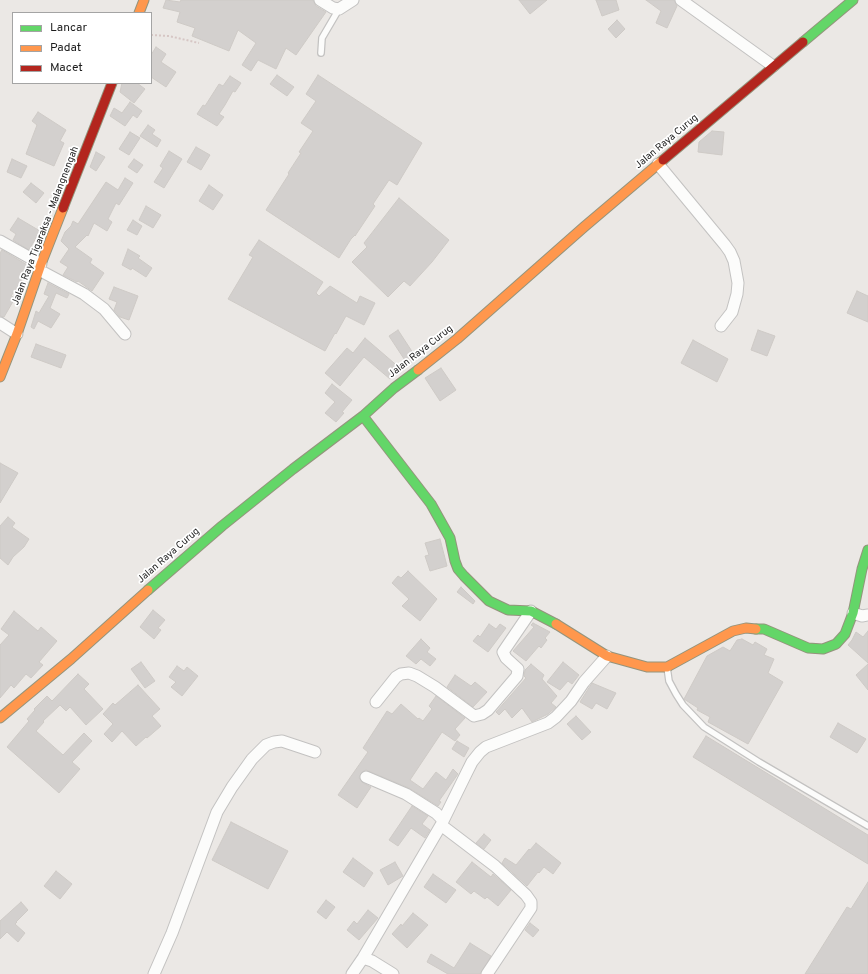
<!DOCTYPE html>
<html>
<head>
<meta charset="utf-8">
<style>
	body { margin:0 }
	#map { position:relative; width:868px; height:974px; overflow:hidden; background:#ebe8e5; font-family:Overpass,sans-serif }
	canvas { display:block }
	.legend { position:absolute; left:12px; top:12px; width:140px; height:72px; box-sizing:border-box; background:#fff; border:1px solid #a4a4a4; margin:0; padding:5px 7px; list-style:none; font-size:12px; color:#1c1c1c }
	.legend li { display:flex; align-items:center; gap:8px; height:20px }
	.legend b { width:20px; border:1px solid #a4a4a4 }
</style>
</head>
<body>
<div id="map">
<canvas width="868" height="974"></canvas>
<ul class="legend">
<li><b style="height:5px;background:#63d668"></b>Lancar</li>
<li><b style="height:5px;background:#ff974d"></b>Padat</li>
<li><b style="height:5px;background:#b3261e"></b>Macet</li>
</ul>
</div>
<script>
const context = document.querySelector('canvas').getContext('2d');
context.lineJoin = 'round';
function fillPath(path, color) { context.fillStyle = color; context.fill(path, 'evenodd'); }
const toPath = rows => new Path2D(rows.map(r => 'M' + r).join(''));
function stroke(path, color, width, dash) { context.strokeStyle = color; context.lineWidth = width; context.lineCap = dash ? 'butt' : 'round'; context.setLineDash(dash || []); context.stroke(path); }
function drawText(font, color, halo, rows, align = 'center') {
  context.font = font + ' Overpass,sans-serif'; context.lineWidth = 3.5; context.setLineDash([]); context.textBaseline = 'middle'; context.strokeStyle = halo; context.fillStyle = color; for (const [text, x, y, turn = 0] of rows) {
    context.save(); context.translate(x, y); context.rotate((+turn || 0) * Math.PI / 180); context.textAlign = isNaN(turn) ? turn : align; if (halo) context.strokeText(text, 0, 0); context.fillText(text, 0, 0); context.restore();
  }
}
const building = toPath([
	[166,0,180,2,181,0,313,0,316,6,326,12,296,55,286,48,276,69,258,60,251,71,242,65,256,43,238,30,229,51,192,36,195,28,177,22,180,12,163,8,166,0],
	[519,0,547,0,530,14,519,0],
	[596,0,616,0,619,10,602,16,596,0],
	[646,0,674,0,677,6,667,28,656,23,661,11,646,0],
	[617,20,625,29,616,38,608,29,617,20],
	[156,47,166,54,161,62,176,72,166,87,151,77,151,55,156,47],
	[277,75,294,87,287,96,270,84,277,75],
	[318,75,422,143,397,185,389,180,373,204,375,206,355,236,355,235,351,239,339,258,266,210,289,174,288,173,301,153,299,152,313,131,301,123,316,101,306,94,318,75],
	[230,76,241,83,235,92,233,91,225,105,219,114,224,117,217,126,197,114,203,105,205,106,219,84,223,86,230,76],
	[122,83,137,83,145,89,134,103,120,92,122,83],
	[130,102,142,111,137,118,133,115,125,126,110,116,114,108,122,113,130,102],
	[38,112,66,130,60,141,64,143,54,166,26,154,37,125,32,121,38,112],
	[148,125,155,130,152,134,161,140,157,147,140,136,148,125],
	[712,131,724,132,722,155,698,152,699,142,712,131],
	[130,132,140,138,129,155,119,149,130,132],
	[196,147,210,155,201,170,187,162,196,147],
	[169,151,182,159,164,188,154,182,163,168,160,166,169,151],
	[96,152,105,157,96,171,90,167,96,152],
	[12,159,27,166,21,178,7,172,12,159],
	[134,159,143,165,137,173,128,167,134,159],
	[125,178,133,183,119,205,116,203,108,219,112,222,107,231,94,223,88,236,87,235,75,247,92,259,90,263,104,273,92,291,78,281,77,282,63,275,68,267,60,262,69,249,61,241,65,232,71,226,73,221,78,224,106,182,118,190,125,178],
	[31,183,44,193,36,203,23,192,31,183],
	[209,185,223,195,213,210,199,201,209,185],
	[399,198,449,240,432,262,410,286,404,281,388,297,352,262,367,247,364,243,399,198],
	[146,206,161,215,153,228,139,220,146,206],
	[18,218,40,231,29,250,13,240,16,234,10,230,18,218],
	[133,220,142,226,137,235,127,230,133,220],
	[259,240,323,282,316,293,319,296,330,286,357,303,360,296,375,303,364,325,346,316,336,334,335,333,325,351,228,299,253,257,249,255,259,240],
	[128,249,140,256,138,258,152,268,146,277,132,268,131,270,122,265,128,249],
	[2,250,29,266,20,283,11,296,15,298,4,317,0,316,0,253,2,250],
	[48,283,69,294,67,298,56,293,50,308,60,314,51,328,38,321,34,329,31,327,36,311,39,313,49,296,44,294,48,283],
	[114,287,138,296,129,320,120,317,114,310,117,302,109,299,114,287],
	[857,291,868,296,868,322,847,313,857,291],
	[398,330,413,353,417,352,419,356,408,365,389,336,398,330],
	[758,330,775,336,767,356,751,350,758,330],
	[365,338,401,369,390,379,364,357,340,386,325,373,347,348,353,353,365,338],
	[693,340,728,359,717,382,681,363,693,340],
	[36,344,66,355,61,368,31,357,36,344],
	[441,368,456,390,440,401,425,378,441,368],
	[332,384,352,400,342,412,344,413,336,422,325,413,335,402,325,393,332,384],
	[0,463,18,473,0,503,0,463],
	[8,517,15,523,12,527,29,539,24,547,13,557,8,565,0,558,0,526,8,517],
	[440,539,447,566,430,571,425,556,429,555,425,543,440,539],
	[408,571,437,599,420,621,402,606,409,599,392,583,398,576,401,578,408,571],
	[461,587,475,601,473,604,457,592,461,587],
	[153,610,165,620,158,628,161,630,154,639,140,627,153,610],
	[14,611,38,631,41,627,57,641,39,662,43,665,31,678,26,674,14,688,11,685,0,698,0,645,9,635,1,629,14,611],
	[533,623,550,632,545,638,547,640,541,648,539,646,526,661,513,651,534,627,531,625,533,623],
	[489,624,496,629,500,624,506,628,488,652,473,641,478,635,480,637,489,624],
	[868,631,868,663,848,645,852,640,856,632,863,637,868,631],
	[421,639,430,648,427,652,436,659,430,666,421,659,416,664,406,656,421,639],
	[742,639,753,645,755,642,767,649,764,655,774,659,768,673,783,682,748,744,708,722,710,717,697,710,698,708,684,699,707,656,723,647,730,651,737,640,742,639],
	[141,662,155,681,145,688,131,669,141,662],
	[563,662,579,675,572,684,568,681,560,690,547,682,563,662],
	[531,664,544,675,542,679,556,695,557,696,551,703,556,707,548,714,532,722,522,708,512,718,505,709,499,715,496,712,526,678,524,676,525,670,531,664],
	[868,664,868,690,856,675,868,664],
	[177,666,184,671,187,667,198,676,182,696,171,687,176,682,169,677,177,666],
	[78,674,89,684,84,689,103,709,86,725,70,707,66,711,60,705,43,721,44,722,36,731,63,755,84,733,92,741,72,762,80,769,59,793,7,747,29,721,27,719,35,710,34,709,47,696,52,701,78,674],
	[455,675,471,686,475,682,487,692,473,707,447,687,455,675],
	[592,683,616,693,607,709,596,703,592,709,580,702,592,683],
	[138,685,160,709,152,716,161,726,147,738,146,737,136,746,122,731,112,742,104,734,113,724,103,714,113,703,115,705,138,685],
	[436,696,465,718,455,729,460,735,455,741,442,732,410,780,423,789,436,772,446,780,453,769,458,774,439,801,441,802,438,806,409,788,366,770,362,772,359,778,363,783,371,787,357,808,338,795,368,752,363,748,387,711,392,714,401,704,418,719,419,718,423,721,432,709,429,706,436,696],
	[576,716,591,732,582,740,567,724,576,716],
	[838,723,866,739,857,753,830,737,838,723],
	[706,736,868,835,868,864,693,757,706,736],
	[457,741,469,748,464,757,452,749,457,741],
	[412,806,428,816,422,824,430,830,425,838,411,828,398,846,389,840,412,806],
	[231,822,288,851,268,889,212,860,231,822],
	[484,834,491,840,484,849,476,843,484,834],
	[536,843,561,863,553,874,544,867,539,873,538,872,527,886,502,863,505,858,516,865,529,849,530,850,536,843],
	[353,858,373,873,364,887,343,872,353,858],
	[395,862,403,876,388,885,380,870,395,862],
	[472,862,491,877,493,874,511,890,498,906,487,897,485,899,474,891,471,894,456,882,472,862],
	[56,871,72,884,60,899,44,886,56,871],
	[433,874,456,890,446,903,424,887,433,874],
	[868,882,868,974,805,974,847,907,851,909,868,882],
	[326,900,335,907,326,919,317,912,326,900],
	[21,902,28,910,16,922,17,922,15,924,25,933,18,942,7,932,0,939,0,921,21,902],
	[368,910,378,918,359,940,347,930,354,921,357,924,368,910],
	[413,913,428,925,407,948,392,934,401,924,402,926,413,913],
	[530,923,539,930,533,937,525,930,530,923],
	[470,943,491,956,480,974,448,974,427,962,431,954,454,968,470,943]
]);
const path = toPath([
	[151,35,169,36,199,43]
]);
const lane = toPath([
	[321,53,322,38,339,9],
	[667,667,669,681,676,694,683,705,704,727,759,762,868,826]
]);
const street = toPath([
	[320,0,333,8,339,9,353,0],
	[681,0,773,66],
	[658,164,725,245,730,252,734,261,738,283,737,294,732,312,721,326],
	[0,241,41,264],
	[39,270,84,294,104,309,125,334],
	[0,323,17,334],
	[853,613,862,616,868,615],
	[376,702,396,677,401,674,409,673,417,676,435,687,474,716,482,714,488,710,517,676,518,669,506,658,503,652,531,611],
	[366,777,406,794,436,813,443,820],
	[441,825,495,866,526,895,531,902,531,908,487,974],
	[363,958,372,961,393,974],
	[154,974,172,933,217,812,232,787,252,759,266,745,274,742,282,741,315,752],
	[352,974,363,958,441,825,466,774,472,762,480,752,486,747,548,723,556,717,571,701,584,682,607,656]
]);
const fast = toPath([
	[803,42,853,0],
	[363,416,431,504,450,538,455,561,458,569,464,576,489,601,508,610,531,611,556,624],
	[148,590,222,526,293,469,363,416,394,388,418,370],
	[756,629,764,629,808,648,823,649,836,644,845,634,853,613,862,569,868,550]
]);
const slow = toPath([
	[139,13,144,0],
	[418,370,457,339,584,227,663,160],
	[0,377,17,334,41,264,63,208],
	[556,624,607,656,647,667,667,667,733,631,746,628,756,629],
	[0,718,71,659,148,590]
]);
const jam = toPath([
	[663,160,803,42],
	[63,208,112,83]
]);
const streetNames = [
	["Jalan Raya Curug",667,142,-40],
	["Jalan Raya Tigaraksa - Malangnengah",46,226,-69],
	["Jalan Raya Curug",421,352,-38],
	["Jalan Raya Curug",169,556,-41]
];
fillPath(building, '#d3d0ce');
stroke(building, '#cecac6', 1);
stroke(lane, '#c3c2c1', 8);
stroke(street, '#c3c2c1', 13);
stroke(fast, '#94947c', 11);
stroke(slow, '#94947c', 11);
stroke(jam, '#94947c', 11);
stroke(path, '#d6c6c4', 2, [2, 2]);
stroke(lane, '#fcfcfb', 5.5);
stroke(street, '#fcfcfb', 11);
stroke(fast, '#63d668', 9);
stroke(slow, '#ff974d', 9);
stroke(jam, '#b3261e', 9);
drawText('10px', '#1c1c1c', '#fff', streetNames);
</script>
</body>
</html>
